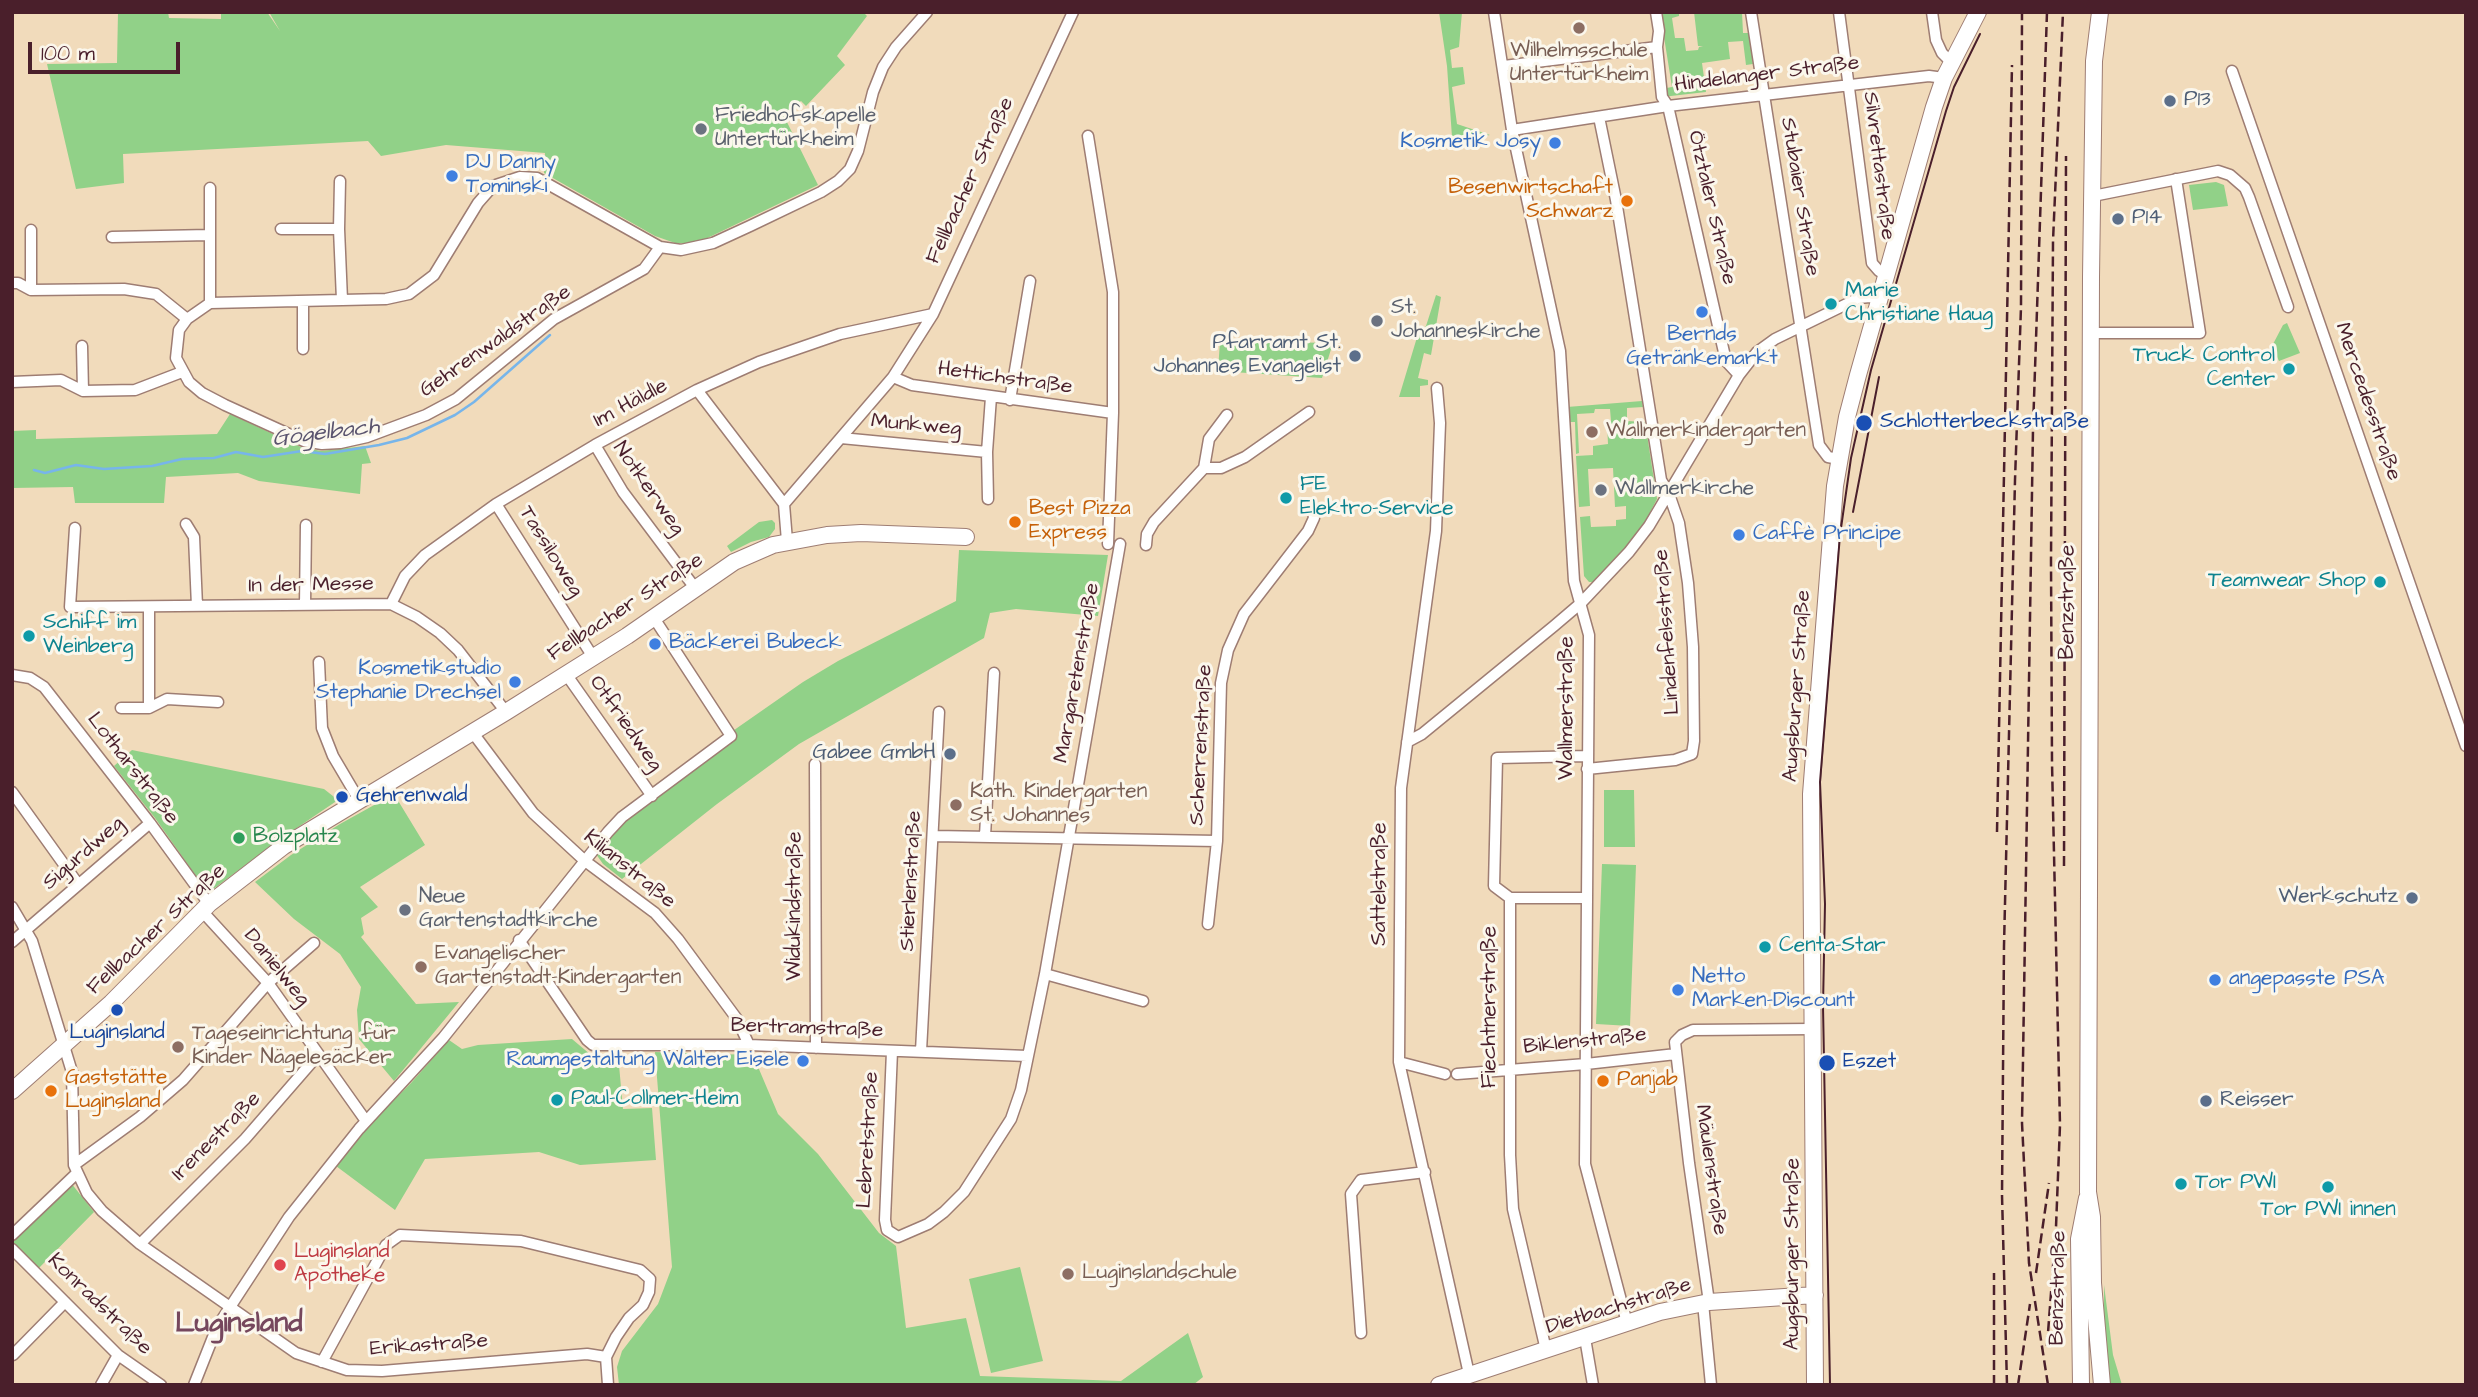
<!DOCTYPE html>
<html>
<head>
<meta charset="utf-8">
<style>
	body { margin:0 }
	#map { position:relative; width:2478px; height:1397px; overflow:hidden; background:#f1dbbb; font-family:"Architects Daughter",sans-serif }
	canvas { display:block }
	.frame { position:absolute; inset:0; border:14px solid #4a1f2b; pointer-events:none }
	.scale { position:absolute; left:28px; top:42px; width:152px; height:32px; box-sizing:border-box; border:4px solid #4a1f2b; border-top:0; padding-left:9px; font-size:21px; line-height:24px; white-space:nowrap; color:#4a1f2b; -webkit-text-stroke:5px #fbf7ec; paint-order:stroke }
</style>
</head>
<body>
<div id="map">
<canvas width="2478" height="1397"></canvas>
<div class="frame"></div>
<div class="scale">100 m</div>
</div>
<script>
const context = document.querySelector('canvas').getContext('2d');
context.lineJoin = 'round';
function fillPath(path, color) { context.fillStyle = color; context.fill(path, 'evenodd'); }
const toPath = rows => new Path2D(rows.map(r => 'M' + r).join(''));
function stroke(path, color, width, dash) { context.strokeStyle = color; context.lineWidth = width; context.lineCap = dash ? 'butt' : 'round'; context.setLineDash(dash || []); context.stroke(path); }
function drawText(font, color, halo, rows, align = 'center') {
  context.font = font + ' "Architects Daughter",sans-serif'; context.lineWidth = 6; context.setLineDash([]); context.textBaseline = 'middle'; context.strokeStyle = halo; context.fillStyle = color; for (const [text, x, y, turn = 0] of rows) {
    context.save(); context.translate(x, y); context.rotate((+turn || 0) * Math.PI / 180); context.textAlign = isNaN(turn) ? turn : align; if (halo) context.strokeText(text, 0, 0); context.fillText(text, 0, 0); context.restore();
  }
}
const green = toPath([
	[118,12,168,12,169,18,221,19,221,12,267,12,280,31,269,12,863,12,867,16,837,56,845,65,806,106,801,101,783,114,818,185,695,244,675,243,655,236,544,173,545,153,446,145,381,156,368,141,123,154,124,183,76,189,47,64,117,63],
	[1439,12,1462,12,1459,47,1450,50,1452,68,1463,67,1465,84,1452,87,1457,124,1490,135,1474,138,1472,135,1452,137,1447,66],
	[1660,12,1679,12,1679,16,1672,18,1675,38,1684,38,1686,51,1698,50,1699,47,1703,46,1698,46,1694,12,1742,12,1743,33,1749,33,1753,64,1746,65,1743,41,1728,42,1730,59,1702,63,1706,92,1662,97,1661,89,1672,87],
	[2216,182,2224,185,2228,206,2193,210,2189,185],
	[1436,295,1441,297,1431,355,1424,353,1418,378,1428,380,1428,385,1420,386,1420,397,1399,397,1418,334,1426,326],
	[2287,323,2300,353,2279,361,2272,346,2283,325],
	[1220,341,1333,343,1322,378,1218,371],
	[1642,401,1643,407,1627,408,1627,421,1645,422,1657,499,1640,532,1595,582,1589,582,1584,576,1580,517,1590,516,1591,527,1616,526,1616,520,1626,519,1626,506,1615,507,1613,468,1588,469,1590,506,1579,507,1576,456,1593,455,1593,446,1608,444,1607,422,1611,421,1610,409,1595,409,1594,413,1577,414,1579,453,1576,454,1575,422,1568,422,1567,407],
	[230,414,301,447,321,451,365,446,371,463,362,464,360,494,259,481,238,473,166,477,164,503,75,503,73,487,12,488,12,431,36,430,36,439,217,434],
	[772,520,775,523,775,529,769,537,751,542,731,552,727,546,759,522],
	[959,550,1108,555,1098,616,1016,609,990,613,984,638,799,744,717,804,622,879,603,864,596,854,608,832,727,735,803,682,838,661,956,601],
	[132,750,324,789,338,800,279,840,208,893,155,818,114,766],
	[1604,790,1634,790,1635,847,1604,847],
	[394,794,425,845,360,887,378,907,361,918,364,934,361,937,416,1004,459,1002,394,1081,359,1039,357,1010,361,987,340,954,294,919,255,882,291,855,340,824],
	[1602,864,1636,865,1630,1026,1596,1024],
	[572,1039,591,1055,618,1054,623,1109,652,1108,656,1160,580,1165,539,1152,425,1159,395,1210,336,1166,370,1124,411,1083,449,1040,462,1049,478,1045],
	[655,1052,753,1055,778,1114,818,1154,879,1233,896,1246,906,1328,966,1318,980,1376,1121,1381,1188,1333,1203,1377,1193,1385,619,1385,617,1367,622,1351,658,1304,672,1267],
	[71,1183,94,1212,38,1269,12,1244,12,1241],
	[1020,1267,1043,1361,991,1373,969,1279],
	[2104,1285,2113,1355,2122,1385,2107,1385,2104,1357]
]);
const stream = toPath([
	[34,470,45,473,76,465,104,469,152,466,182,459,214,458,236,452,263,457,302,451,325,454,379,445,407,438,455,415,474,402,550,335]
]);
const street = toPath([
	[1494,12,1512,130,1560,351,1574,581,1589,635,1585,1164,1627,1323],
	[1656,12,1659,31,1657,47,1662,97,1668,106,1726,361,1739,375],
	[1751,12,1819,445,1828,457,1839,459],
	[1839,12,1872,263,1879,271,1887,274],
	[1932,12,1936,40,1942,53,1951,62],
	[1504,66,1657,47],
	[2232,71,2466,746],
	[1512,130,1668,106,1929,76,1944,78],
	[1088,136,1113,292,1113,413,1108,544],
	[340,181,339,229,342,300],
	[210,188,210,303],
	[2093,196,2218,171,2230,175,2245,188,2249,197,2288,307],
	[281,229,339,229],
	[112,237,209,235],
	[660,247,644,269,554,319,456,399,426,415,367,437,340,443,322,444,304,441,225,405,202,393,189,382,176,358,179,330,187,319,210,303,386,299,409,294,434,275,478,203,493,186,520,177,537,178,660,247,681,250,713,243,750,226,821,192,838,181,850,169,858,151,873,92,883,67,896,47,927,12],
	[12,283,18,283,31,290,124,289,156,294,187,319],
	[31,290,31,230],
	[303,301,303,349],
	[2091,333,2200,333,2176,179],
	[82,346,83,391,135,390,182,372],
	[893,377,912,385,1113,413],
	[12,382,61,380,83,391],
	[1437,388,1440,423,1436,531,1401,788,1399,1062,1469,1374],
	[697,390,784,504],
	[1010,400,1030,281],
	[841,438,987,452],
	[595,445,623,492,695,588],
	[1204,468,1209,439,1227,415],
	[988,499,987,452,991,397],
	[496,504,593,657],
	[186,524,194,537,197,606],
	[75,528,70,607,391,604,417,617,440,633,458,650,506,712],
	[787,541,784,504,893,377,933,314,1073,12],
	[1146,545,1147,534,1154,522,1204,468,1221,468,1245,457,1309,412],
	[391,604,405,576,425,555,496,504,595,445,697,390,759,362,840,334,933,314],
	[305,605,306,525],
	[149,608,149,708,167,699,218,702],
	[319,662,322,728,333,756,359,800],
	[566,674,652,796],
	[12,675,30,678,44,687,150,823,209,904],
	[121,708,149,708],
	[473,733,533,813,585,861,655,913,678,939,737,1019,749,1045],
	[1407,742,1422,734,1554,626,1581,603,1629,552,1649,526,1739,375,1757,352,1775,339,1859,298,1870,297,1880,299],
	[815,764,816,1048],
	[1587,769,1675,760,1692,754,1694,741,1693,647,1688,583,1679,523,1669,494,1661,480,1616,200,1599,117],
	[12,792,78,884],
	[934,836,1217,841],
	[985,836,994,673],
	[1510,898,1587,898],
	[12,907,32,941,72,1072,74,1165,87,1193,102,1211,140,1244,296,1353,347,1370,382,1371,587,1354,606,1357],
	[202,911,268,983,366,1121],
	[1208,924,1217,841,1221,683,1228,650,1244,614,1308,531,1314,518,1313,511],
	[519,940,587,1040,593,1045,749,1045,1027,1056],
	[12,942,150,823],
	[1045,974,1143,1001],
	[892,1051,885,1220,887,1230,898,1237,928,1224,944,1212,964,1192,1011,1119,1021,1090,1045,974,1120,544],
	[921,1051,939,712],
	[1399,1062,1445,1074],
	[1457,1074,1586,1064,1676,1054],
	[74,1165,140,1117,183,1080,268,983,314,943],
	[12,1235,77,1173],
	[140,1244,245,1139,318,1055],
	[12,1249,118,1355,161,1385],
	[1709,1302,1689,1163,1675,1042,1682,1035,1693,1030,1812,1029],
	[1703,1303,1711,1385],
	[1361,1333,1351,1194,1361,1180,1425,1172],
	[1585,1338,1593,1385],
	[1546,1350,1513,1209,1510,1155,1510,898,1494,886,1497,758,1588,756],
	[13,1355,65,1302],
	[606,1357,608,1385],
	[322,1362,386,1245,400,1235,521,1241,640,1270,650,1279,649,1292,643,1305,629,1318,616,1337,606,1357],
	[101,1385,118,1355],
	[194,1385,217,1327,289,1217,359,1129,443,1038,608,832,622,817,731,736,654,618]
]);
const secondary = toPath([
	[2100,12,2094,61,2091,277,2088,1192,2092,1217,2093,1283,2102,1385],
	[12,1091,111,1003,209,904,284,846,506,712,627,636,734,562,773,545,827,535,861,533,966,537],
	[1439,1385,1660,1312,1709,1302,1815,1295],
	[1815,1385,1811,794,1835,486,1847,417,1858,375,1934,107,1944,78,1978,12],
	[2081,1385,2079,1239,2087,1198]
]);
const tram = toPath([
	[1853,512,1879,377],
	[1830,1385,1823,1006,1825,904,1820,782,1840,535,1851,458,1871,370,1946,111,1954,87,1980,34]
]);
const rail = toPath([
	[2047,12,2033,429,2022,1123,2029,1263,2048,1385],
	[1997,832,2012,65],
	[2064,866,2066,156],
	[2036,1273,2049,1183],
	[2047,1346,2056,1227,2060,1125,2052,763,2051,561,2053,241,2063,12],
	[1994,1385,1994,1273],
	[2007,1385,2002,1195,2004,946,2015,480,2021,307,2022,12],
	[2018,1385,2030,1304]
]);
const markers = [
	[1579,28,7,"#8d6e63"],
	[2170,101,7,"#5c6f8a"],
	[701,129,7,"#6b7280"],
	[1555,143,7,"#3f7fe0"],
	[452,176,7,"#3f7fe0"],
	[1627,201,7,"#e8710a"],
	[2118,219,7,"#5c6f8a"],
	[1831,304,7,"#0f9aa8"],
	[1702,312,7,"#3f7fe0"],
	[1377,321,7,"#6b7280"],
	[1355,356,7,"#5c6f8a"],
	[2289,369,7,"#0f9aa8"],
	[1864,423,9,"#1a4fb4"],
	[1592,432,7,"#8d6e63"],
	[1601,490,7,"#6b7280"],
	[1286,498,7,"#0f9aa8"],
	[1015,522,7,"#e8710a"],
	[1739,535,7,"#3f7fe0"],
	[2380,582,7,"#0f9aa8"],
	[29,636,7,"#0f9aa8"],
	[655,644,7,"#3f7fe0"],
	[515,682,7,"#3f7fe0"],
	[950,754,7,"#5c6f8a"],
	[342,797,7,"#1a4fb4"],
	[956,805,7,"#8d6e63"],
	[239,838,7,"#2e9e5b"],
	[2412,898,7,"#5c6f8a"],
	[405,910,7,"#6b7280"],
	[1765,947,7,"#0f9aa8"],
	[421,967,7,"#8d6e63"],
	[2215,980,7,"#3f7fe0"],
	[1678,990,7,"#3f7fe0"],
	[117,1010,7,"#1a4fb4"],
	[178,1047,7,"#8d6e63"],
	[803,1061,7,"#3f7fe0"],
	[1827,1063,9,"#1a4fb4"],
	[1603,1081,7,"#e8710a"],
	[51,1091,7,"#e8710a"],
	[557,1100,7,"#0f9aa8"],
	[2206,1101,7,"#5c6f8a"],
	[2181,1184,7,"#0f9aa8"],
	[2328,1187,7,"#0f9aa8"],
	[280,1265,7,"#e0444e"],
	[1068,1274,7,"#8d6e63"]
];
const educationNames = [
	["Wilhelmsschule",1579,52,"center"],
	["Untertürkheim",1579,76,"center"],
	["Wallmerkindergarten",1606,432],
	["Kath. Kindergarten",970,793],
	["St. Johannes",970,817],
	["Evangelischer",435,955],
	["Gartenstadt-Kindergarten",435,979],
	["Tageseinrichtung für",192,1035],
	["Kinder Nägelesäcker",192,1059],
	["Luginslandschule",1082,1274]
];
const streetNames = [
	["Hindelanger Straße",1767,75,-7],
	["Silvrettastraße",1878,166,83],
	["Fellbacher Straße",971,181,-65],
	["Stubaier Straße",1799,197,81],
	["Ötztaler Straße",1711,208,77],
	["Gehrenwaldstraße",496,342,-35],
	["Hettichstraße",1005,379,8],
	["Mercedesstraße",2367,402,71],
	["Im Häldle",631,404,-28],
	["Munkweg",916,426,5],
	["Notkerweg",648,489,55],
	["Tassiloweg",550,552,58],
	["In der Messe",311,586,-1],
	["Benzstraße",2069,602,-90],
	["Fellbacher Straße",626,608,-33],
	["Lindenfelsstraße",1668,632,-94],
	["Margaretenstraße",1078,673,-80],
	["Augsburger Straße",1798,686,-86],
	["Wallmerstraße",1568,708,-90],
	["Otfriedweg",625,724,55],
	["Scherrenstraße",1202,745,-87],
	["Lotharstraße",132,769,52],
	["Sigurdweg",84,854,-41],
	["Kilianstraße",629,870,39],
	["Stierlenstraße",912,881,-87],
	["Sattelstraße",1381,884,-90],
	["Widukindstraße",796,906,-90],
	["Fellbacher Straße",157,930,-43],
	["Danielweg",276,968,51],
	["Fiechtnerstraße",1491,1007,-90],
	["Bertramstraße",807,1029,2],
	["Biklenstraße",1585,1042,-6],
	["Irenestraße",217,1137,-45],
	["Lebretstraße",869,1140,-87],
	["Mäulenstraße",1710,1170,82],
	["Augsburger Straße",1794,1254,-90],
	["Benzstraße",2059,1288,-89],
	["Konradstraße",99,1305,44],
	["Dietbachstraße",1619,1307,-17],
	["Erikastraße",429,1346,-4]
];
const serviceNames = [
	["P13",2184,101],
	["P14",2132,219],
	["Pfarramt St.",1341,344,"right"],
	["Johannes Evangelist",1341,368,"right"],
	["Gabee GmbH",936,754,"right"],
	["Werkschutz",2398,898,"right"],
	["Reisser",2220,1101]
];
const worshipNames = [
	["Friedhofskapelle",715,117],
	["Untertürkheim",715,141],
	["St.",1391,309],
	["Johanneskirche",1391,333],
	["Wallmerkirche",1615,490],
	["Neue",419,898],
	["Gartenstadtkirche",419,922]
];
const shopNames = [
	["Kosmetik Josy",1541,143,"right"],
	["DJ Danny",466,164],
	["Tominski",466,188],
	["Bernds",1702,336,"center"],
	["Getränkemarkt",1702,360,"center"],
	["Caffè Principe",1753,535],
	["Bäckerei Bubeck",669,644],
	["Kosmetikstudio",501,670,"right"],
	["Stephanie Drechsel",501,694,"right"],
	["Netto",1692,978],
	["Marken-Discount",1692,1002],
	["angepasste PSA",2229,980],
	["Raumgestaltung Walter Eisele",789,1061,"right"]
];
const foodNames = [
	["Besenwirtschaft",1613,189,"right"],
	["Schwarz",1613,213,"right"],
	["Best Pizza",1029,510],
	["Express",1029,534],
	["Gaststätte",65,1079],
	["Luginsland",65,1103],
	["Panjab",1617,1081]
];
const cultureNames = [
	["Marie",1845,292],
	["Christiane Haug",1845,316],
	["Truck Control",2275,357,"right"],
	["Center",2275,381,"right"],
	["FE",1300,486],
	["Elektro-Service",1300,510],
	["Teamwear Shop",2366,582,"right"],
	["Schiff im",43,624],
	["Weinberg",43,648],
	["Centa-Star",1779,947],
	["Paul-Collmer-Heim",571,1100],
	["Tor PWI",2195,1184],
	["Tor PWI innen",2328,1211,"center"]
];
const transitNames = [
	["Schlotterbeckstraße",1880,423],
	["Gehrenwald",356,797],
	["Luginsland",117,1034,"center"],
	["Eszet",1843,1063]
];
const leisureNames = [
	["Bolzplatz",253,838]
];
const healthNames = [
	["Luginsland",294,1253],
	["Apotheke",294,1277]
];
const waterNames = [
	["Gögelbach",326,434,-7]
];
const districtNames = [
	["Luginsland",239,1325]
];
fillPath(green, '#91d188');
stroke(stream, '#77b5ea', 2.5);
stroke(street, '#9e7d73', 13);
stroke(secondary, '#9e7d73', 18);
stroke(street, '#fff', 10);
stroke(secondary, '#fff', 16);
stroke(tram, '#4a1f2b', 2);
stroke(rail, '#4a1f2b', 2.5, [10, 5]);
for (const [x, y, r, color] of markers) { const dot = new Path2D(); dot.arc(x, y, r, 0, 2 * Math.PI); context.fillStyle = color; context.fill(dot); stroke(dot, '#fbf7ec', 2.5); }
drawText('21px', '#785e54', '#fbf7ec', educationNames, 'left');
drawText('21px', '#4a1f2b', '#fbf7ec', streetNames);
drawText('21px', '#4e5e75', '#fbf7ec', serviceNames, 'left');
drawText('21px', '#5b616d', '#fbf7ec', worshipNames, 'left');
drawText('21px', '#366cbe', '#fbf7ec', shopNames, 'left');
drawText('21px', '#c56008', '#fbf7ec', foodNames, 'left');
drawText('21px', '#0d838f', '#fbf7ec', cultureNames, 'left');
drawText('21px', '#164399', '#fbf7ec', transitNames, 'left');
drawText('21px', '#27864d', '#fbf7ec', leisureNames, 'left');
drawText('21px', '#be3a42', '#fbf7ec', healthNames, 'left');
drawText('italic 23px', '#5a546e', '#fbf7ec', waterNames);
drawText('bold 28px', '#76475d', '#fbf7ec', districtNames);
</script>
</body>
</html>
